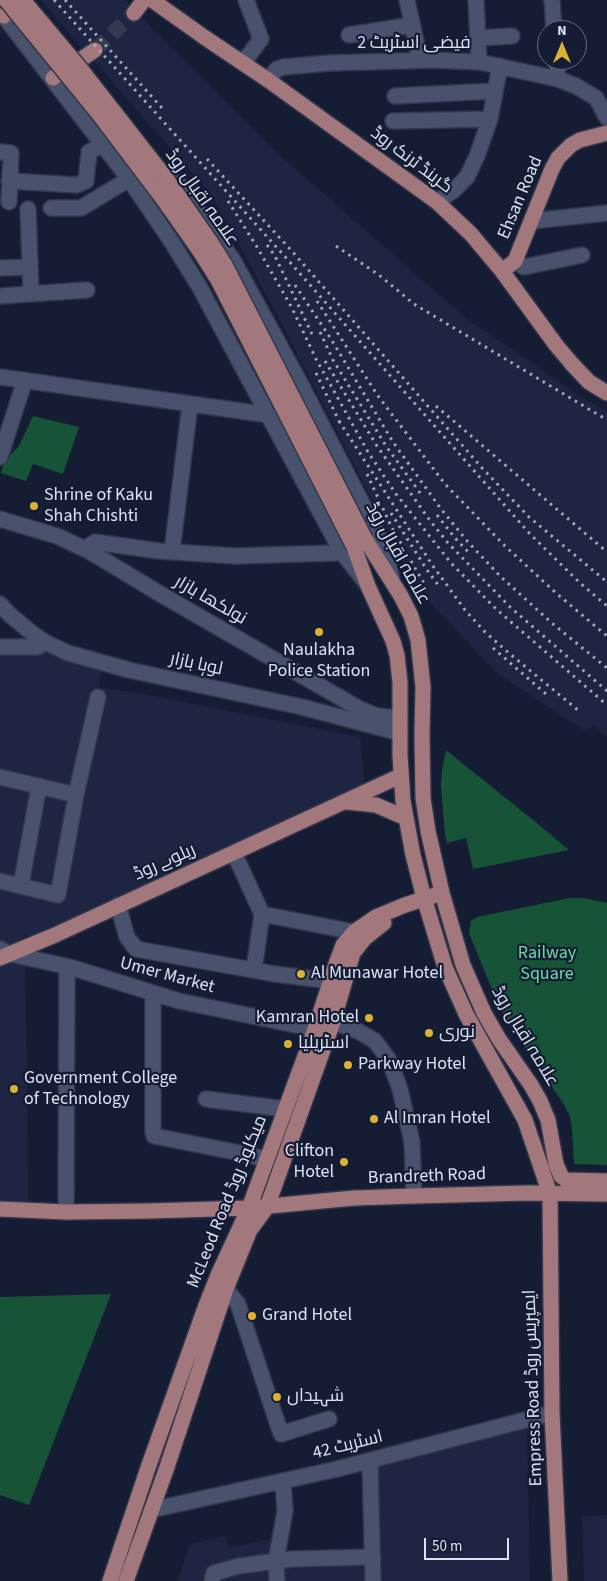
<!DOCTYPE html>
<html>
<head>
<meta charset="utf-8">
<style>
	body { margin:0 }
	#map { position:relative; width:607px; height:1581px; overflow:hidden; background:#151d34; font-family:"Source Sans 3",sans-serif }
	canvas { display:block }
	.north { position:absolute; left:537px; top:20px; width:50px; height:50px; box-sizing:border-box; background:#151d34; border:1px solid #656c80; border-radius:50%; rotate:0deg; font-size:14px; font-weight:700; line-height:20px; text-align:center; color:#dce2f2 }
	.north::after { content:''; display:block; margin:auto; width:18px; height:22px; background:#ddb233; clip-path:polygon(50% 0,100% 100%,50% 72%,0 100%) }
	.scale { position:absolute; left:424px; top:1538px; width:85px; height:22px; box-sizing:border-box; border:2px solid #dce2f2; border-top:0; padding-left:6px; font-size:15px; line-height:18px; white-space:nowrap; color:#dce2f2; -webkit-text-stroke:4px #151d34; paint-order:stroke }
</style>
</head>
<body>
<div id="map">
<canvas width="607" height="1581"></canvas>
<div class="north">N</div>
<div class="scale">50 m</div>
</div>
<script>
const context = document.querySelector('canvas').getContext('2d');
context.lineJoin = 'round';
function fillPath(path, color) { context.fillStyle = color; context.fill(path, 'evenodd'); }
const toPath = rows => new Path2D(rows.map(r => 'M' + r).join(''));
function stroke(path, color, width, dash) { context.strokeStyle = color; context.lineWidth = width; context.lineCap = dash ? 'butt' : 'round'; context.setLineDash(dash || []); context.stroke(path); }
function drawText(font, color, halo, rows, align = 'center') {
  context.font = font + ' "Source Sans 3",Cairo,sans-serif'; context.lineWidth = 4.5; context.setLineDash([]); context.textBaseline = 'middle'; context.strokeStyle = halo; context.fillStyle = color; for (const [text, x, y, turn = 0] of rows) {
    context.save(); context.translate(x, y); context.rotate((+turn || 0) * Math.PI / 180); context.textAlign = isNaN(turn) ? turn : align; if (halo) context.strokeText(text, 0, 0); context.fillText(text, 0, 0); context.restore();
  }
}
const built = toPath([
	[40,0,126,0,148,24,283,158,463,316,583,398,607,412,607,737,593,725,587,732,501,676,419,592,280,320,213,197],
	[0,645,48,652,101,671,98,696,104,688,150,695,360,737,365,783,56,935,0,949],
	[25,958,29,1210,0,1211,0,967],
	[527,1423,530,1581,178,1581,189,1545,225,1536,229,1548,280,1537,276,1561,373,1557,374,1461],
	[607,1515,607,1581,584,1581,582,1516]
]);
const green = toPath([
	[33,416,79,427,63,474,33,464,26,481,1,473,5,460,19,446],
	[446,750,538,824,569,850,473,869,466,838,447,843,445,835,441,786,442,770],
	[570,898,583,898,607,903,607,1165,574,1164,572,1129,570,1116,563,1103,512,1029,498,1004,469,933,471,921,477,917],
	[111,1294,29,1505,0,1495,0,1297]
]);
const majorTunnel = toPath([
	[95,50,134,13]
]);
const minor = toPath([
	[407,0,420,60],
	[476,0,479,62],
	[552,0,554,30],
	[0,11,129,179,171,241,199,286,341,551,366,583],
	[349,35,412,25],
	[478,38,512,36],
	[557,60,558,79],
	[243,63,261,39,246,0],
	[268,80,277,69,284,67,330,63,434,60,479,62,558,79,576,86,596,98,607,118],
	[395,96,494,91],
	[393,121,490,119],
	[0,152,11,153,9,202],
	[9,181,77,185,86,181,89,152,103,144],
	[178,183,233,260,297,377,382,542,392,579],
	[437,202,454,190,467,177,477,156,490,119,500,66],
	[51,208,81,208,129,179],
	[28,209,31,294],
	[532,221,607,213],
	[515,261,524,267,582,255],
	[0,268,30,267],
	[0,296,87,290],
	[0,377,269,415],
	[0,457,25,380],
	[0,519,57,536,89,551,162,595,360,709,377,716,400,718],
	[85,549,95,542,159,551,235,556,335,553,341,551],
	[172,552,190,404],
	[0,604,9,614,33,634,45,642,68,653,129,670,302,707,400,733],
	[0,647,38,647,45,642],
	[0,777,76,795],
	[234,853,262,914,254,970],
	[0,881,58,895,76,795,98,697],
	[21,885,39,786],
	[118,905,127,937,136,949,275,974,331,981],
	[262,914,354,932],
	[0,949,10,954,70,967,179,1001,315,1029],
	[153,993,153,1132,154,1136,235,1152,266,1159],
	[333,1022,358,1031,375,1041,389,1060,400,1089,412,1142,414,1196],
	[206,1099,285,1109],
	[66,1212,67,967],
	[226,1289,238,1304,281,1434,329,1419],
	[370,1461,373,1581],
	[151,1510,337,1469,552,1413],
	[212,1581,214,1573,239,1566,292,1559,373,1557],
	[277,1581,276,1561,285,1511,283,1481]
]);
const major = toPath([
	[152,0,204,37,268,80,437,202,471,234,502,271,556,345,572,364,589,382,607,393],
	[134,13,144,0],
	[4,16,22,0],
	[53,78,95,50],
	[502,271,515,261,552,169,558,158,571,145,580,140,607,133],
	[365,539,401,596,411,616,418,640,423,687,422,734,423,798,428,831,442,893,463,965,484,1013,499,1039,531,1085,540,1101,548,1120,556,1164,561,1176,566,1180,607,1181],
	[354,547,368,586,393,641,397,655,400,682,400,755,403,801,413,855,424,898,445,967,466,1014,525,1120,550,1194,552,1413,560,1581],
	[347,802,376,805,406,818],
	[0,958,55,935,400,776],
	[0,1209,66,1212,148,1211,249,1208,354,1198,414,1196,527,1193,607,1194],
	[110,1581,149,1465,205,1308,218,1275,249,1208,315,1029,336,964,343,945,354,932,376,917,405,905,442,893],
	[126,1581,166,1470,226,1289,250,1230,267,1207,333,1022,353,953,364,939,384,923]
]);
const rail = toPath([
	[54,0,288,260,530,534,580,583,607,606],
	[65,0,162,108],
	[207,159,291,250,483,469,529,517,607,582],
	[228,201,257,247,292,308,316,359,368,452,396,494,451,563,496,609,607,705],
	[267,245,275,256,312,334],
	[336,246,379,275,414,304,607,420],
	[295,285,331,339,393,442,441,509,468,542,501,577,553,624,607,668],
	[317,301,378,396,445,484,505,546,556,593,607,636],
	[320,332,333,360,386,446,423,497],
	[325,361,377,446,431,522,448,543,510,607,607,691],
	[316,373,341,425],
	[436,406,607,552],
	[339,421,433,566,465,610,485,632,510,654,579,711],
	[367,474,391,526,426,587],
	[391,513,427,570,439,586],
	[437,515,455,538,471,555],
	[493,648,546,694]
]);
const majorBridge = toPath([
	[6,0,98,113,163,199,199,250,218,280,354,547],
	[23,0,80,68,166,178,210,241,225,265,365,539]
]);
const markers = [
	[34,506,5,"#ddb233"],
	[319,632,5,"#ddb233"],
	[301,974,5,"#ddb233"],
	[369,1018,5,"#ddb233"],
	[429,1033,5,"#ddb233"],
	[288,1044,5,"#ddb233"],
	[348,1065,5,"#ddb233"],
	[14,1089,5,"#ddb233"],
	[374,1119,5,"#ddb233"],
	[344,1162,5,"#ddb233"],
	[252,1316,5,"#ddb233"],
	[277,1397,5,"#ddb233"]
];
const streetNames = [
	["فیضی اسٹریٹ 2",414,44],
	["گرینڈ ٹرنک روڈ",411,161,37],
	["علامہ اقبال روڈ",201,198,55],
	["Ehsan Road",521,198,-67],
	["علامہ اقبال روڈ",397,554,61],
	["نولکھا بازار",210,601,30],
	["لوہا بازار",196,665,12],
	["ریلوے روڈ",165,863,-24],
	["Umer Market",167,976,15],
	["علامہ اقبال روڈ",524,1037,59],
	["Brandreth Road",427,1177,-2],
	["McLeod Road میکلوڈ روڈ",228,1202,-68],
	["Empress Road ایمپریس روڈ",534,1388,-92],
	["اسٹریٹ 42",348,1446,-14]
];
const poiNames = [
	["Shrine of Kaku",44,496],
	["Shah Chishti",44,517],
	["Naulakha",319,651,"center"],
	["Police Station",319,672,"center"],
	["Al Munawar Hotel",311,974],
	["Kamran Hotel",359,1018,"right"],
	["نوری",439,1033],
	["اسٹریلیا",298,1044],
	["Parkway Hotel",358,1065],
	["Government College",24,1079],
	["of Technology",24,1100],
	["Al Imran Hotel",384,1119],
	["Clifton",334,1152,"right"],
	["Hotel",334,1173,"right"],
	["Grand Hotel",262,1316],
	["شہیداں",287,1397]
];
const parkNames = [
	["Railway",547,954],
	["Square",547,975]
];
fillPath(built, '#1d2542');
fillPath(green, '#165337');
stroke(majorTunnel, '#333b50', 15, [15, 8]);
stroke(minor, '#33364a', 18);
stroke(major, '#33364a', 18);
stroke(minor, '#48526c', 15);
stroke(major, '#a3787c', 15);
stroke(rail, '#a1a8ba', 3, [2.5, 5]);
stroke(majorBridge, '#33364a', 18, []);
stroke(majorBridge, '#a3787c', 15);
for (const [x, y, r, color] of markers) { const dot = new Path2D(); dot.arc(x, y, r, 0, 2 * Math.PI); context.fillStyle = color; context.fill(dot); stroke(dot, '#151d34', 2); }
drawText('18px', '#dce2f2', '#151d34', streetNames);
drawText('18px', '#dce2f2', '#151d34', poiNames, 'left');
drawText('18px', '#68dba1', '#151d34', parkNames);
</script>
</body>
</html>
